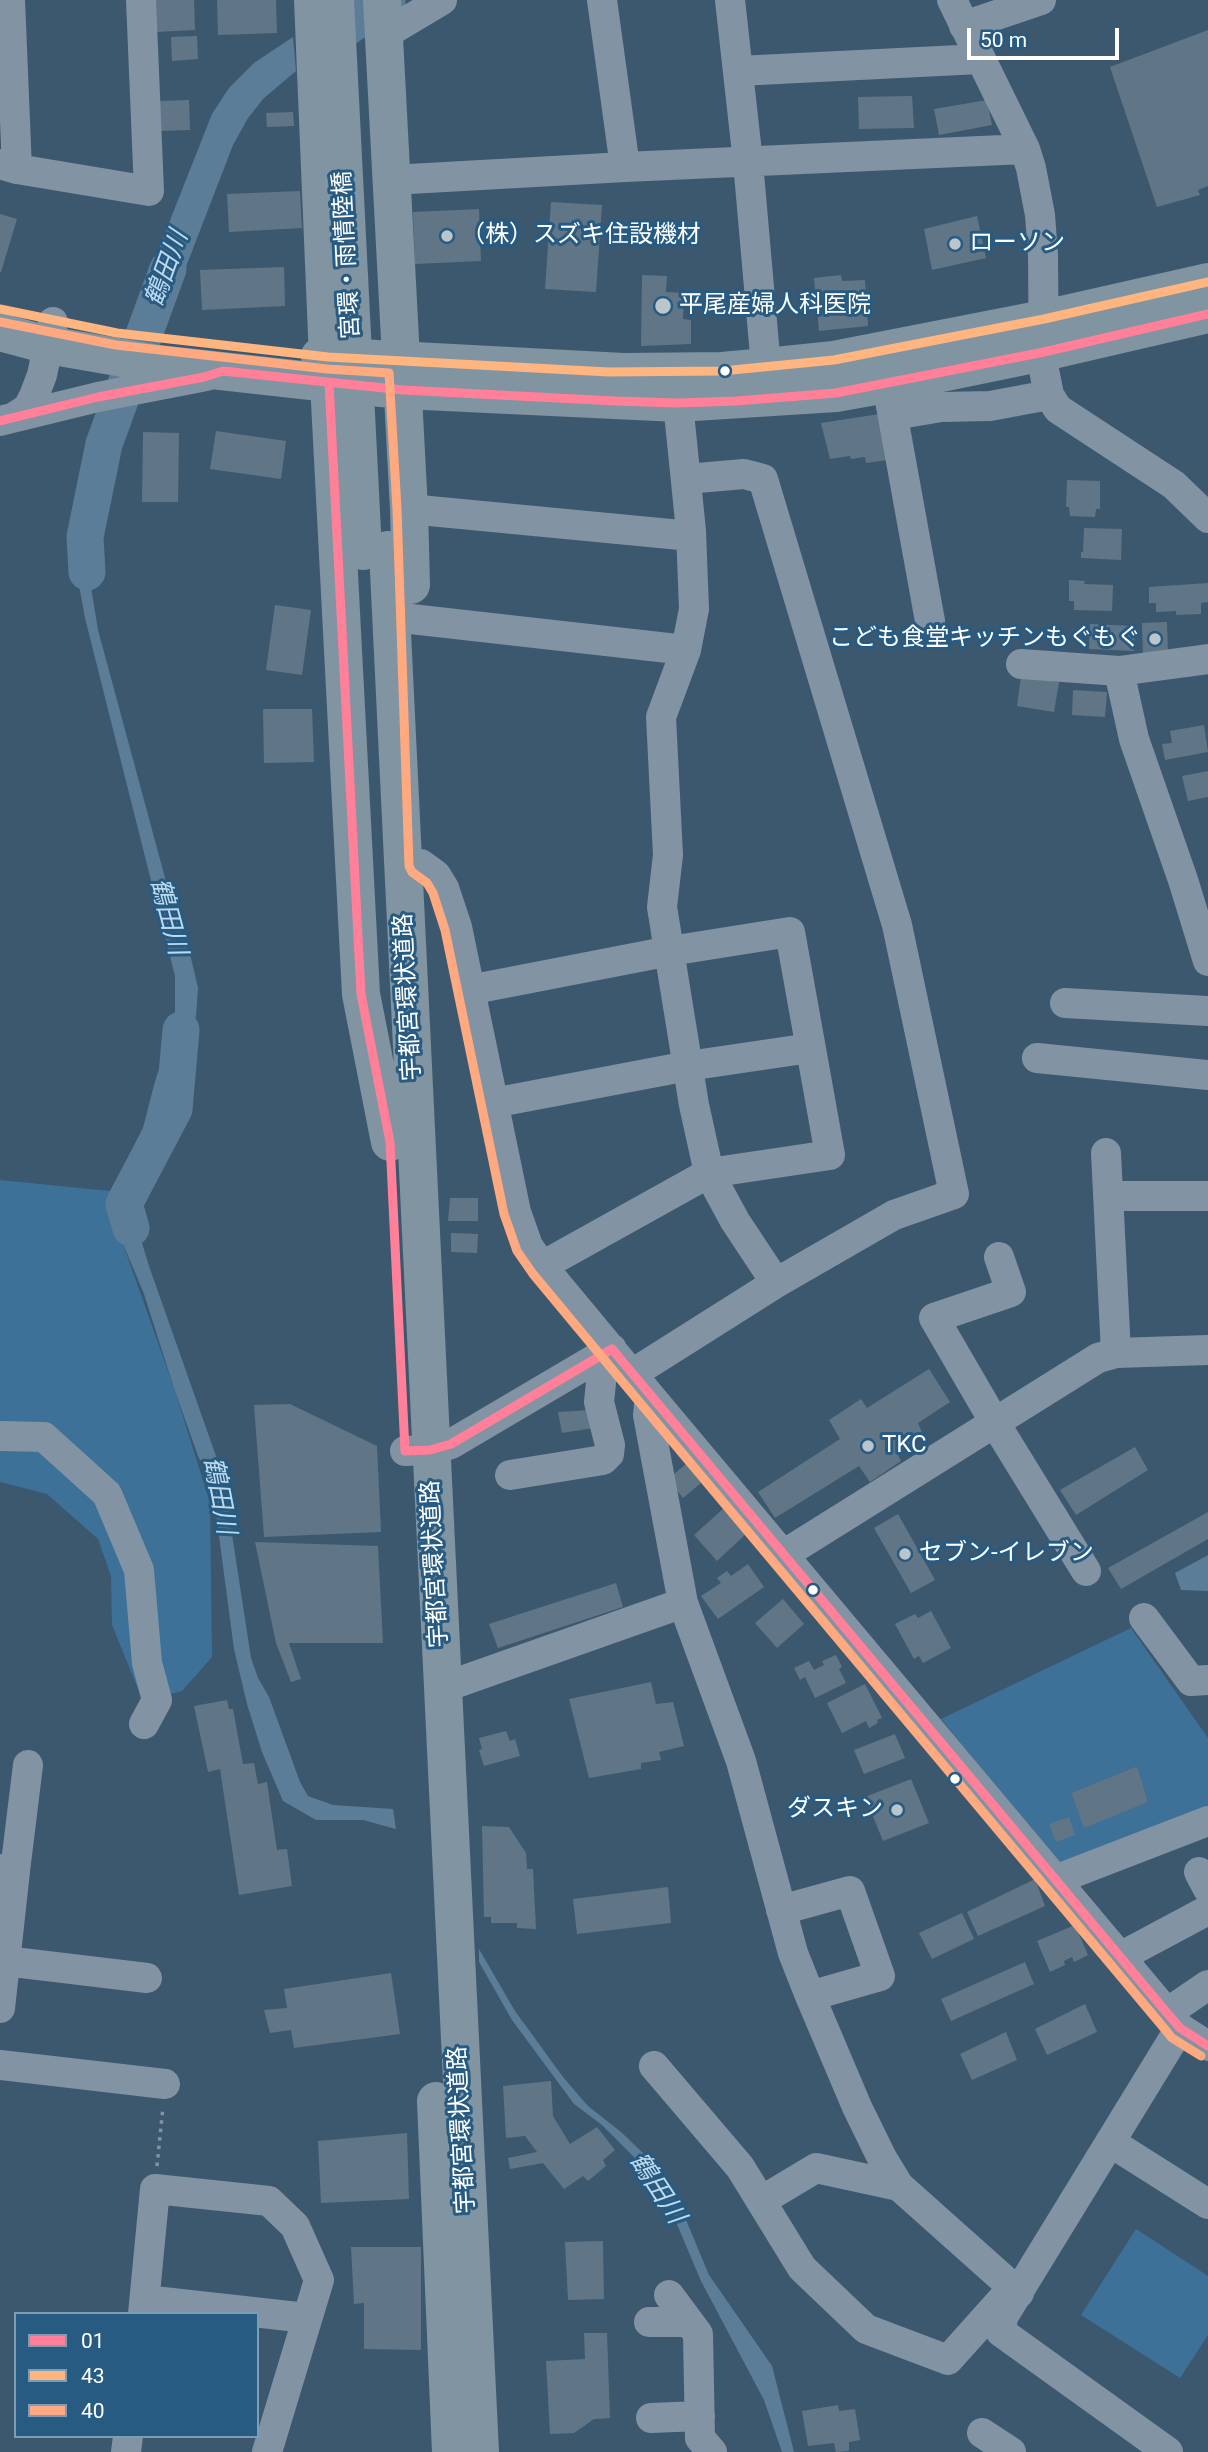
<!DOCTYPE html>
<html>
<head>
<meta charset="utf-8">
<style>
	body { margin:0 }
	#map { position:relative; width:1208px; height:2452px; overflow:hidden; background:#3c586e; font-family:Roboto,sans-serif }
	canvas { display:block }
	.legend { position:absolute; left:14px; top:2312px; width:245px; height:126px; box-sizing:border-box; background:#285b82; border:2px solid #7e9db4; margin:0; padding:9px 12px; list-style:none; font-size:21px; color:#fff }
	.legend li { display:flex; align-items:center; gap:14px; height:35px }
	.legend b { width:35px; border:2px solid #7e9db4 }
	.scale { position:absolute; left:967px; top:28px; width:152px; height:32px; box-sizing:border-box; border:4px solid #fff; border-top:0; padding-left:9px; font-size:21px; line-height:24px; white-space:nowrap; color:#fff; -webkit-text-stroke:5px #285b82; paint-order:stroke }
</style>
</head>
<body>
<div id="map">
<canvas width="1208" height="2452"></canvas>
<ul class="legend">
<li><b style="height:9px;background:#ff8098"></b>01</li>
<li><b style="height:9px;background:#ffb580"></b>43</li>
<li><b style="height:9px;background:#ffa980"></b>40</li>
</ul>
<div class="scale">50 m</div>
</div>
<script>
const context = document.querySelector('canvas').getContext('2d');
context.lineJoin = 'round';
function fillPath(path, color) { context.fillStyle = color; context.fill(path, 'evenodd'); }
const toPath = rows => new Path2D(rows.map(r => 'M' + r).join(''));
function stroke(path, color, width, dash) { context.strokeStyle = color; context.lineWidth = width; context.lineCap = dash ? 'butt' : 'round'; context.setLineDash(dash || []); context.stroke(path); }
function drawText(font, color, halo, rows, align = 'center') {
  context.font = font + ' Roboto,"Noto Sans JP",sans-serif'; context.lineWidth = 6; context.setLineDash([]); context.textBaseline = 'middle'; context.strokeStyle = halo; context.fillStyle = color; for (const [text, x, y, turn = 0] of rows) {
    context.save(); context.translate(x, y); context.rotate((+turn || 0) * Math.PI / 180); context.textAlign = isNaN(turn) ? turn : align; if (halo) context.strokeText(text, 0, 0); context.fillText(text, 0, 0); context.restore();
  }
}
const green = toPath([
	[0,1180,120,1192,117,1227,174,1388,210,1503,212,1657,182,1691,143,1701,112,1625,111,1576,98,1539,47,1494,0,1482],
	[1131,1628,1208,1738,1208,1812,1064,1870,941,1719],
	[1137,1766,1148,1802,1084,1827,1071,1793],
	[1136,2229,1208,2276,1208,2335,1180,2378,1081,2315]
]);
const water = toPath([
	[293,37,296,71,264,98,248,118,233,145,167,316,133,314,212,114,229,88,254,63],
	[123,410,95,473,86,537,88,569,98,630,174,911,191,958,198,988,196,1016,170,1103,138,1172,131,1207,149,1266,223,1476,251,1658,258,1678,269,1697,300,1782,308,1796,333,1805,393,1809,396,1829,363,1820,316,1820,283,1801,262,1752,247,1704,234,1649,212,1483,198,1456,174,1388,144,1294,116,1227,123,1168,143,1128,154,1085,175,1018,175,976,85,618,77,574,78,518,87,469,103,413],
	[1208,1555,1208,1591,1181,1590,1175,1573],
	[479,1949,515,2011,563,2077,588,2106,621,2132,644,2154,684,2215,709,2275,772,2366,794,2452,782,2452,764,2400,701,2281,671,2210,634,2157,602,2125,574,2104,512,2020,479,1962]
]);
const river = toPath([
	[315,49,387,0],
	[87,572,85,537,104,444,168,269],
	[131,1228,124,1204,174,1109,181,1030]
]);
const building = toPath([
	[153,0,194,0,195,30,155,32],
	[217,0,276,0,277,33,218,35],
	[1208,30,1208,186,1198,190,1200,195,1157,207,1110,67],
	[197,36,198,59,172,61,171,37],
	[912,96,914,128,859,129,858,97],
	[189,100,190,130,159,131,158,101],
	[987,100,992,125,939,135,934,109],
	[293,112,294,126,267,127,266,113],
	[300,191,302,228,229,232,227,194],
	[551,202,602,205,596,292,545,289],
	[479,209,481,261,415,264,413,212],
	[0,214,17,219,1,272,0,272],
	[977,216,986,258,932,270,924,229],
	[284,267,285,306,202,310,200,270],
	[642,275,667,276,666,292,684,293,683,319,691,320,691,344,641,346],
	[841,275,842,281,865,280,868,326,819,331,814,278],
	[886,413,895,459,866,463,865,457,851,459,850,456,830,459,821,423],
	[216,431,286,441,281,479,210,469],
	[143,432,179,433,178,502,142,502],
	[1067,480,1100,481,1100,509,1096,509,1095,517,1070,516,1069,507,1066,507],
	[1084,528,1122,529,1121,560,1081,558,1081,552,1083,552],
	[1069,580,1085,581,1084,584,1113,585,1112,611,1074,610,1074,601,1069,601],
	[1208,583,1208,602,1201,603,1201,614,1176,615,1176,611,1156,612,1156,603,1149,603,1149,587],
	[275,605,311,610,302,675,266,670],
	[1167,622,1168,654,1143,655,1142,623],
	[1090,624,1135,626,1134,651,1089,649],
	[1021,676,1059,682,1054,712,1017,706],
	[1073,690,1107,692,1105,717,1072,715],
	[263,709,312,709,314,762,264,763],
	[1204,725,1208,752,1165,760,1162,744,1172,743,1170,731],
	[1208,771,1208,797,1188,801,1182,776],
	[450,1198,478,1198,478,1221,448,1221],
	[451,1233,478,1234,477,1253,451,1252],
	[929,1369,950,1402,918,1423,923,1435,897,1453,901,1461,870,1482,859,1466,775,1518,758,1492,840,1439,829,1420,861,1399,867,1408],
	[290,1404,377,1446,381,1532,264,1537,254,1405],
	[590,1410,594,1428,562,1433,558,1412],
	[1135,1447,1148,1470,1076,1515,1060,1490],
	[686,1464,701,1483,683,1498,668,1479],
	[723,1509,746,1534,717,1561,694,1535],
	[1208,1512,1208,1539,1121,1589,1108,1568],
	[898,1514,935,1580,911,1593,874,1528],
	[255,1542,378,1546,383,1643,289,1643,301,1679,291,1682,276,1643],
	[748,1564,764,1587,718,1619,701,1596,721,1583,717,1578,727,1571,731,1576],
	[616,1583,623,1607,498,1648,489,1624],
	[783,1599,804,1624,777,1648,755,1623],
	[931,1611,951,1648,923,1663,919,1656,914,1659,895,1624,915,1614,918,1618],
	[836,1655,842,1667,839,1669,846,1683,815,1698,805,1677,800,1680,794,1668,809,1661,814,1670,824,1665,822,1661],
	[651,1682,656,1704,673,1702,684,1746,659,1752,661,1760,641,1763,641,1769,589,1778,569,1699],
	[865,1684,882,1718,877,1720,878,1723,869,1728,866,1721,842,1733,827,1703],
	[227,1700,229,1709,233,1709,243,1764,254,1763,258,1784,267,1782,277,1850,287,1849,292,1886,239,1895,220,1769,208,1772,194,1706],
	[506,1731,510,1741,515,1739,520,1756,484,1766,479,1750,482,1749,479,1738],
	[895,1734,905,1758,864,1774,854,1750],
	[1137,1766,1148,1802,1084,1828,1071,1793],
	[911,1779,929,1823,883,1841,865,1797],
	[1069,1817,1075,1835,1056,1842,1049,1824],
	[482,1826,509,1827,526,1853,527,1869,533,1869,536,1929,517,1928,517,1923,491,1923,491,1917,484,1917],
	[1035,1879,1045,1906,978,1936,967,1912],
	[668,1887,671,1923,577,1934,573,1899],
	[962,1913,974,1939,932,1959,919,1933],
	[1075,1925,1088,1955,1074,1962,1072,1957,1064,1961,1065,1965,1050,1972,1037,1941],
	[1025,1962,1034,1984,951,2021,941,1999],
	[391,1973,400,2034,294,2048,291,2030,270,2033,264,2010,287,2008,284,1989],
	[1085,2004,1097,2032,1047,2055,1035,2029],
	[1006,2032,1017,2060,972,2080,960,2054],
	[551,2081,553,2116,570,2144,597,2127,615,2150,603,2160,606,2166,588,2181,583,2176,564,2189,543,2163,510,2169,508,2158,537,2152,525,2136,506,2138,503,2086],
	[407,2133,409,2199,321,2203,318,2141],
	[603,2241,604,2299,568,2300,565,2242],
	[351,2247,421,2247,421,2350,364,2349,364,2303,354,2304],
	[584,2333,607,2333,610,2418,594,2419,574,2433,550,2434,546,2361,585,2359],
	[838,2405,839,2411,855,2409,860,2440,849,2442,849,2451,836,2452,834,2443,808,2446,802,2411]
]);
const path = toPath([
	[157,2166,163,2107]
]);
const minor = toPath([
	[602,0,625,167],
	[730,0,748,162,766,367],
	[952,0,1025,149,1031,168,1040,215,1043,255,1044,370,1049,395,1058,409,1174,485,1208,518],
	[964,26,1041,0],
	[383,31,395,28,442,0],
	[738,71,980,59],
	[0,164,17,169,10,0],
	[17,169,149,191,141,0],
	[391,180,625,167,1025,149],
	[887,384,930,621],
	[678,403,691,531,694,609,686,650,661,717,668,855,662,907,694,1105,709,1173,735,1221,776,1283],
	[894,415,941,407,990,406,1049,395],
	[14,417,28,408,34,396,42,375,53,322],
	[0,421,98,397,206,376],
	[409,509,691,536],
	[411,619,686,650],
	[1021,664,1119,671,1208,659],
	[1119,671,1134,739,1183,880,1208,961],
	[421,864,436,875,444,888,457,927,516,1212,528,1246,542,1266,650,1396,1167,2013,1180,2028,1208,2046],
	[469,990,670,951,790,932,830,1155,709,1173,542,1266],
	[1065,1003,1208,1011],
	[1037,1058,1208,1075],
	[493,1103,688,1066,810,1048],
	[1106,1153,1116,1353],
	[1109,1196,1208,1196],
	[999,1257,1011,1292,934,1318,995,1423,1086,1571],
	[632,1374,776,1283,894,1215,954,1194,897,925,763,479,744,474,686,479],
	[650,1396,648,1415,683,1603,741,1761,793,1953,810,1996,857,2107,882,2158,899,2186,1019,2293],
	[0,1436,44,1437,107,1494,139,1570,147,1663,157,1700,144,1724],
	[405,1451,430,1450,451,1444,612,1349],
	[510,1475,603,1460,609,1454,610,1445,599,1402,604,1354],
	[783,1555,1098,1358,1116,1353,1208,1350],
	[1144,1618,1191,1681,1208,1680],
	[442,1688,683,1603],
	[0,1869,15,1871,0,2008],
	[15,1871,28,1765],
	[1199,1872,1208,1889],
	[1055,1880,1208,1821],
	[781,1910,850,1891,880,1976,810,1996],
	[1120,1957,1208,1910],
	[5,1961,147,1978],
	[1167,2013,1208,1985],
	[0,2065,165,2084],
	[654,2066,740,2167,802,2268,866,2329,948,2360,1008,2293],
	[1110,2142,1208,2204],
	[761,2201,816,2168,899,2186],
	[669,2295,698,2334,700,2438,712,2452],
	[145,2300,307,2318],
	[143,2314,155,2189,269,2201,295,2226,319,2280,267,2452],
	[649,2322,689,2322],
	[651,2418,700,2416],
	[982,2433,1011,2452],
	[126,2452,128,2436],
	[1168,2452,1001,2332,1003,2317,1180,2028]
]);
const major = toPath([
	[313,0,329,383,361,994,390,1142],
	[382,0,409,509,411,585],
	[0,332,48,345,158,364,329,383,403,390,678,403,836,393,903,381,1044,352,1208,314],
	[320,356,623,372,722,371,766,367,834,360,1044,319,1208,282],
	[388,550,480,2452],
	[436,2101,451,2452]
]);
const majorBridge = toPath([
	[335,0,363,551]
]);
const bus1 = toPath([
	[329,383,361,994,390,1142,405,1451,430,1450,451,1444,612,1349,1167,2013,1180,2028,1208,2046],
	[0,421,98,397,204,377,223,371,403,390,615,401,678,403,736,401,836,393,1044,352,1208,314]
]);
const bus2 = toPath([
	[0,309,117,333,328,357,609,372,722,371,834,360,1044,319,1208,282]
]);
const bus3 = toPath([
	[0,322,116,345,327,369,389,373,397,509,409,866,412,872,427,883,433,893,445,930,504,1214,517,1251,533,1274,641,1404,1158,2021,1172,2038,1201,2056]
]);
const markers = [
	[447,236,7,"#bbc5cc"],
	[955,244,7,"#bbc5cc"],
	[663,306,9,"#bbc5cc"],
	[725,371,6,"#fff"],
	[1155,639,7,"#bbc5cc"],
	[868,1446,7,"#bbc5cc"],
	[905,1554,7,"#bbc5cc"],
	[813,1590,6,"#fff"],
	[955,1779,6,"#fff"],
	[897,1810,7,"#bbc5cc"]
];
const poiNames = [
	["（株）スズキ住設機材",461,236],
	["ローソン",969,244],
	["平尾産婦人科医院",679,306],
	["こども食堂キッチンもぐもぐ",1141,639,"right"],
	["TKC",882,1446],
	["セブン-イレブン",919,1554],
	["ダスキン",883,1810,"right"]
];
const streetNames = [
	["宮環・雨情陸橋",348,255,-93],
	["宇都宮環状道路",409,997,-93],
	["宇都宮環状道路",436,1564,-93],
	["宇都宮環状道路",463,2130,-93]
];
const waterNames = [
	["鶴田川",168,269,-70],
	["鶴田川",167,917,75],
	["鶴田川",218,1496,79],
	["鶴田川",656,2189,57]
];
fillPath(green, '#3d7198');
fillPath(water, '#5c7d98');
stroke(river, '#5c7d98', 37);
fillPath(building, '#607686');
stroke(path, '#8294a4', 3.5, [3.5, 5]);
stroke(minor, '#8294a4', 30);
stroke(major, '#8194a1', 38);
stroke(majorBridge, '#8194a1', 38);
stroke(bus1, '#ff8098', 9);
stroke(bus2, '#ffb580', 9);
stroke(bus3, '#ffa980', 9);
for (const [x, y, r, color] of markers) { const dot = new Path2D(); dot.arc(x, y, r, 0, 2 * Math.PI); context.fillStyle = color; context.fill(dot); stroke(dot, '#285b82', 2.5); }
drawText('24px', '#fff', '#285b82', poiNames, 'left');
drawText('24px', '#fff', '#285b82', streetNames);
drawText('italic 26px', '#bdd9ee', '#285b82', waterNames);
</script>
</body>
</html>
